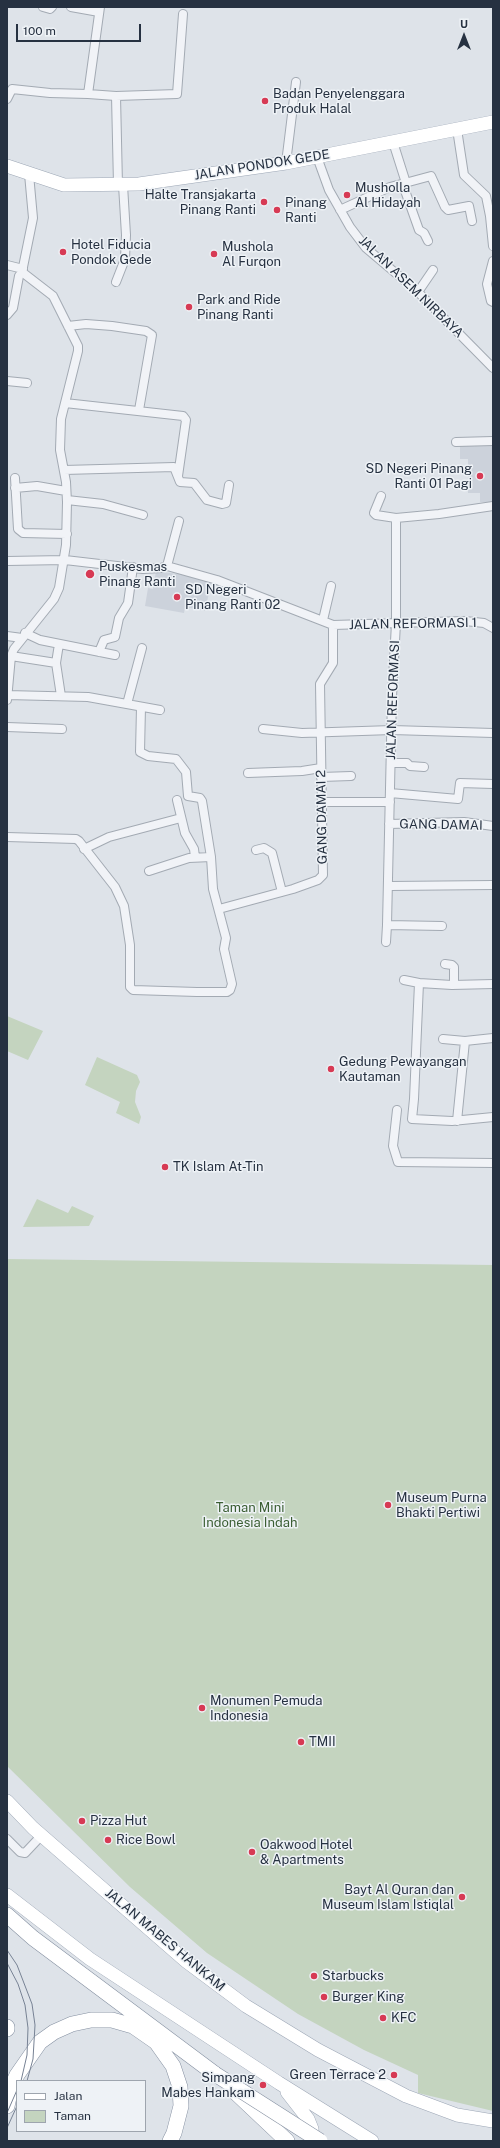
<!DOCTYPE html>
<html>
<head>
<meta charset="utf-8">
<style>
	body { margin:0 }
	#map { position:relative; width:500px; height:2148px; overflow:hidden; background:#dee3e9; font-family:"Public Sans",sans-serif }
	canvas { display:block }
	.frame { position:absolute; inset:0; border:8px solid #263141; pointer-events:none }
	.legend { position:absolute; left:16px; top:2080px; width:130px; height:52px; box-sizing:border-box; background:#eef2f6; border:1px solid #9ea5ae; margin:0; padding:5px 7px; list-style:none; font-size:12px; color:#263141 }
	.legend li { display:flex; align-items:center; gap:8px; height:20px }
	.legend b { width:20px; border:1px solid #9ea5ae }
	.north { position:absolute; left:444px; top:16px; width:40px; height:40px; -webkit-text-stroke:3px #eef2f6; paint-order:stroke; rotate:0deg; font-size:11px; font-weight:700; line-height:16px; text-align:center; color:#263141 }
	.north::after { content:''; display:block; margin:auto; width:14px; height:18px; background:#263141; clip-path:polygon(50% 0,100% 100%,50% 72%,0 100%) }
	.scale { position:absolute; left:16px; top:24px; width:125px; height:18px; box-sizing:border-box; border:2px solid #263141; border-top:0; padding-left:5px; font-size:12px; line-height:14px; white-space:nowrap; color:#263141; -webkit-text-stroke:3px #eef2f6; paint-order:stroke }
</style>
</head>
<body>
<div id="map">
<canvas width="500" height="2148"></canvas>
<div class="frame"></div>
<ul class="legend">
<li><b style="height:5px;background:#fff"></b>Jalan</li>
<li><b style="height:11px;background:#c4d4bf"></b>Taman</li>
</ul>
<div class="north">U</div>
<div class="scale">100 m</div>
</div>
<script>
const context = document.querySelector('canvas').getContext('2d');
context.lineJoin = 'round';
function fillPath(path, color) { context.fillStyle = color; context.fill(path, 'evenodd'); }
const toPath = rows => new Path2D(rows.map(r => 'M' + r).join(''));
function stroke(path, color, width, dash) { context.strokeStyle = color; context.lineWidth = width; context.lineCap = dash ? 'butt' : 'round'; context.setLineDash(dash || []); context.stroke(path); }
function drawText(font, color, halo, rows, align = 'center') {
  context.font = font + ' "Public Sans",sans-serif'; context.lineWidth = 3; context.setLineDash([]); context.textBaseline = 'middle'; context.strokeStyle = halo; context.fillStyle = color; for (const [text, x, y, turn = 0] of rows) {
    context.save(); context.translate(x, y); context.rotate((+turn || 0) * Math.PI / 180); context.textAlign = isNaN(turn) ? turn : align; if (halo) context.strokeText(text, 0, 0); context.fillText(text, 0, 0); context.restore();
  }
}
const built = toPath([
	[493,442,493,502,480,502,480,493,468,493,468,459,460,459,460,443],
	[156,571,212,579,205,611,185,607,184,613,145,606,148,588,153,589]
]);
const green = toPath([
	[7,1016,43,1031,28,1060,7,1051],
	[97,1057,137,1075,140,1082,136,1091,135,1102,141,1117,139,1124,116,1113,120,1102,85,1085],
	[37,1199,68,1213,72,1206,94,1216,89,1226,23,1227],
	[7,1259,493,1265,493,2111,418,2093,418,2075,364,2050,298,2014,207,1953,130,1887,7,1766]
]);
const minor = toPath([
	[43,7,50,9,52,7],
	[71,7,99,12],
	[100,7,88,94,116,96,177,94,183,14],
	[116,96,118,185],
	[7,99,12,89,50,93,88,94],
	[457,129,464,175,486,196,490,216,493,246],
	[393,142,406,183],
	[317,157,329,190,350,227,366,248,418,292,493,368],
	[286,163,296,82],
	[403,185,419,230,424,233,428,241],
	[340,210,390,187,431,176,445,207,448,210,469,206,472,221],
	[493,261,487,284,491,301,493,302],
	[7,265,23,269],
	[116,282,125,259,126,235,123,185],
	[418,292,433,270],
	[7,315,13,308,19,276,22,272],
	[68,326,86,324,112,326,146,331,152,335,139,410],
	[7,381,27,383],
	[65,403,183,416,186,420,178,476],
	[456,442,493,441],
	[64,470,174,467,180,482,194,483,207,500,222,504,226,503,229,485],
	[15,478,18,529,23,533,67,534],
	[15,488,37,486,66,491],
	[381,496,374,513,376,515,396,518],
	[67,500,103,504,143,515],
	[7,561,65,560,143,569,161,568,167,566,217,580,333,625],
	[167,566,179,521],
	[323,620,331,586],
	[333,625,465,621,484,623,493,628],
	[25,633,40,640,115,655],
	[7,636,22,638],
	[59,644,56,663,61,696],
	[99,652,104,640,115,637,119,618,128,603,133,567],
	[11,656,56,663],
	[7,695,88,697,160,710],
	[7,700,11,656,14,649,54,599,59,588,66,545,67,502,66,482,60,450,61,419,78,351,78,346,53,296,22,272,33,218,29,174],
	[127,704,142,648],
	[7,727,62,729],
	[263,729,302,733,392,730,493,733],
	[391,763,407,763,410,766,424,767],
	[248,773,302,771,321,768],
	[321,777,351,776],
	[390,793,458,799,460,783,493,784],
	[177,800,185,833,194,849,195,857],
	[322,802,390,802],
	[389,824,464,822,493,826],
	[7,837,76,839,79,841,115,887,124,906,130,945,130,987,133,990,197,992,227,992,230,990,232,984,224,949,226,938,213,889,211,857,202,801,200,798,188,796,186,772,176,759,148,756,140,752,141,707],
	[84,849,109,837,181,818],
	[256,850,264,848,272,853,282,892],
	[149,871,189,858,211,857],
	[390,886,493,885],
	[219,909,293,889,318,880,323,875,320,684,333,663,333,625],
	[442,926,387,925,392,697,396,623,396,518,439,514,493,506],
	[386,942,387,925],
	[445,964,452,965,454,967,454,985],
	[404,980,419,983],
	[493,984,452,985,419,983,414,1099,412,1119,452,1121,493,1117],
	[443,1039,465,1041],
	[397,1110,393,1146,398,1162,493,1163],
	[457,1121,465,1041,493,1038],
	[7,1839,20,1852,25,1853,41,1836]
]);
const primary = toPath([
	[7,166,64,185,139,184,286,163,493,122],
	[7,1801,33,1828,187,1962,246,2006,318,2050,406,2096,457,2115,493,2121],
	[7,1895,90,1959,279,2083,372,2141],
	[287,2092,308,2119,312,2129,313,2141]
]);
const motorway = toPath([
	[7,1915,33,1938,215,2074],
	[7,2027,7,2029],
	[234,2091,287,2141],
	[7,2106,11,2088,17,2075,40,2042,54,2032,72,2024,91,2020,112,2020,133,2026,156,2042,173,2066,180,2087,181,2106,174,2133,170,2141]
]);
const tram = toPath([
	[7,1950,17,1965,32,2004,35,2025,33,2059,27,2081],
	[7,1963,18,1984,25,2005,28,2028,27,2055,21,2081],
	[7,2113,17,2090],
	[7,2128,17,2106]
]);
const motorwayBridge = toPath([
	[215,2074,320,2141]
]);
const markers = [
	[265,101,4,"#d73a54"],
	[347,195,4,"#d73a54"],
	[264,202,4,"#d73a54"],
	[277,210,4,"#d73a54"],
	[63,252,4,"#d73a54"],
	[214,254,4,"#d73a54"],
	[189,307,4,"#d73a54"],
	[480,476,4,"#d73a54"],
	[90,574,5,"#d73a54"],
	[177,597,4,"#d73a54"],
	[331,1069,4,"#d73a54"],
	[165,1167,4,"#d73a54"],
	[388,1505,4,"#d73a54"],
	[202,1708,4,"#d73a54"],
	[301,1742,4,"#d73a54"],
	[82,1821,4,"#d73a54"],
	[108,1840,4,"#d73a54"],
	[252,1852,4,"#d73a54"],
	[462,1897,4,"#d73a54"],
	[314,1976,4,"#d73a54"],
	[324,1997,4,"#d73a54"],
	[383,2018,4,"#d73a54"],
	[394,2075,4,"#d73a54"],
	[263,2085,4,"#d73a54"]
];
const poiNames = [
	["Badan Penyelenggara",273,94],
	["Produk Halal",273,109],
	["Musholla",355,188],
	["Al Hidayah",355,203],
	["Halte Transjakarta",256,195,"right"],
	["Pinang Ranti",256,210,"right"],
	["Pinang",285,203],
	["Ranti",285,218],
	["Hotel Fiducia",71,245],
	["Pondok Gede",71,260],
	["Mushola",222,247],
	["Al Furqon",222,262],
	["Park and Ride",197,300],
	["Pinang Ranti",197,315],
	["SD Negeri Pinang",472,469,"right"],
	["Ranti 01 Pagi",472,484,"right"],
	["Puskesmas",99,567],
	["Pinang Ranti",99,582],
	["SD Negeri",185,590],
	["Pinang Ranti 02",185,605],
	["Gedung Pewayangan",339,1062],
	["Kautaman",339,1077],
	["TK Islam At-Tin",173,1167],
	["Museum Purna",396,1498],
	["Bhakti Pertiwi",396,1513],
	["Monumen Pemuda",210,1701],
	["Indonesia",210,1716],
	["TMII",309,1742],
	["Pizza Hut",90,1821],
	["Rice Bowl",116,1840],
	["Oakwood Hotel",260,1845],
	["& Apartments",260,1860],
	["Bayt Al Quran dan",454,1890,"right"],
	["Museum Islam Istiqlal",454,1905,"right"],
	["Starbucks",322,1976],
	["Burger King",332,1997],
	["KFC",391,2018],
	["Green Terrace 2",386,2075,"right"],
	["Simpang",255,2078,"right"],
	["Mabes Hankam",255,2093,"right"]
];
const streetNames = [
	["JALAN PONDOK GEDE",262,165,-9],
	["JALAN ASEM NIRBAYA",411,287,44],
	["JALAN REFORMASI 1",413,624,-1],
	["JALAN REFORMASI",393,700,-88],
	["GANG DAMAI 2",322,817,-91],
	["GANG DAMAI",441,825,1],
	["JALAN MABES HANKAM",165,1940,40]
];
const parkNames = [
	["Taman Mini",250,1508],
	["Indonesia Indah",250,1523]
];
fillPath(built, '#ccd2db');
fillPath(green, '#c4d4bf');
stroke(minor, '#a3aab3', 10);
stroke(primary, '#9da7b6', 14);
stroke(motorway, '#8590a1', 16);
stroke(minor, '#f1f3f7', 8);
stroke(primary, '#fff', 13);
stroke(motorway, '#fff', 15);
stroke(tram, '#778294', 1);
stroke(motorwayBridge, '#8590a1', 16, []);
stroke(motorwayBridge, '#fff', 15);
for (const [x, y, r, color] of markers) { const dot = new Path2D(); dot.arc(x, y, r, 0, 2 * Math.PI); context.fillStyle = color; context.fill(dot); stroke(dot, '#eef2f6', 1.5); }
drawText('13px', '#263141', '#eef2f6', poiNames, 'left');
drawText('13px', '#263141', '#eef2f6', streetNames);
drawText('13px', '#3b5e33', '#eef2f6', parkNames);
</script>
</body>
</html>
